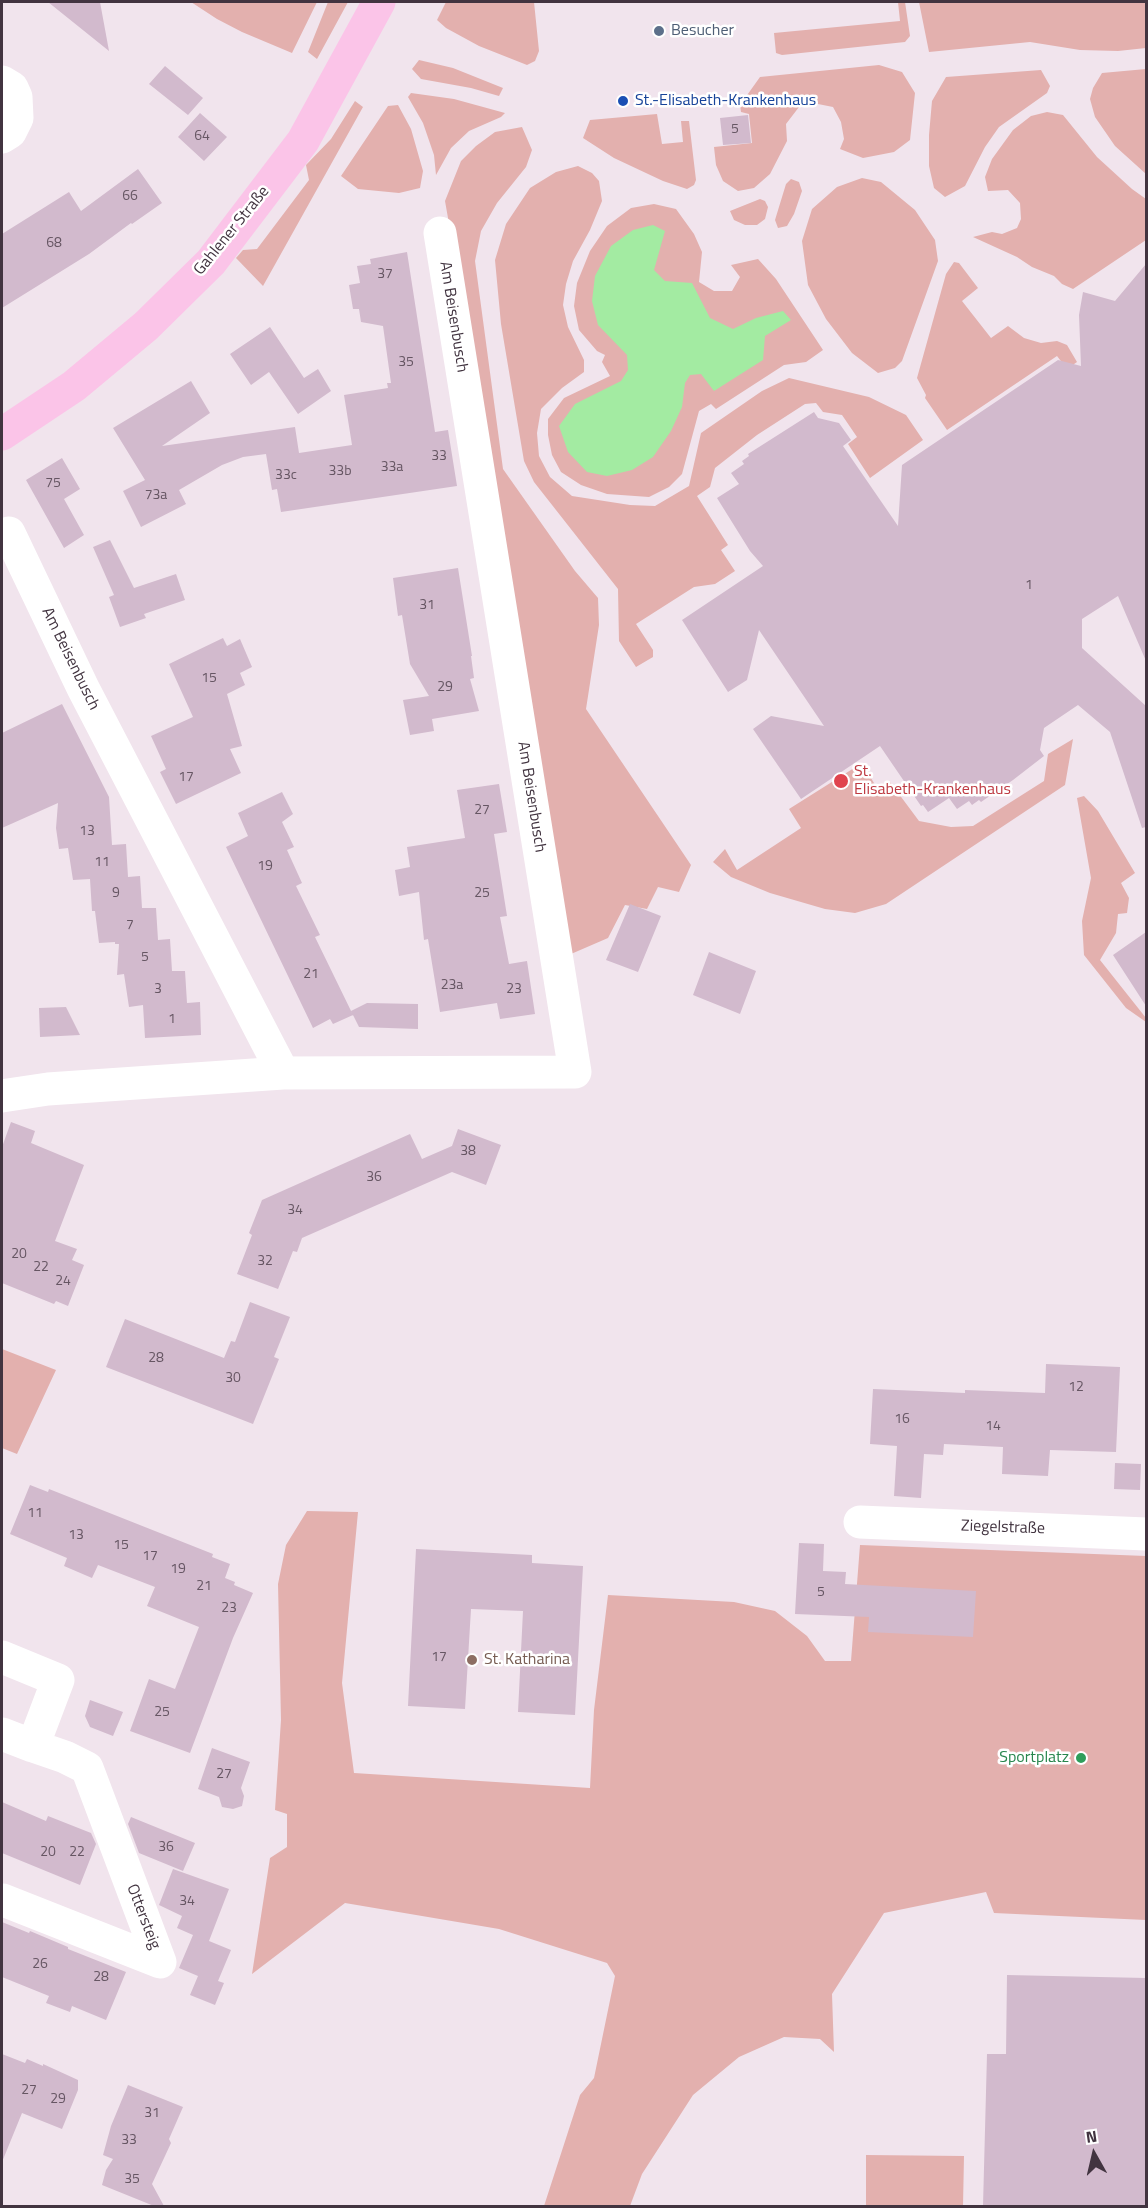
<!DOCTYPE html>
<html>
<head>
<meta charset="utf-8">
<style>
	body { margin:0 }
	#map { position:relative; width:1148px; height:2208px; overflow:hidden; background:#f1e4ed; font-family:"Titillium Web",sans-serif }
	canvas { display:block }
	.frame { position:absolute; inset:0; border:3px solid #423440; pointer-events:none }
	.north { position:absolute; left:1064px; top:2124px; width:60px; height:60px; -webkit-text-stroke:4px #fff; paint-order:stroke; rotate:352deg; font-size:16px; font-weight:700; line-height:24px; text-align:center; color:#423440 }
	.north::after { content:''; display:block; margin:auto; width:21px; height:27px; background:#423440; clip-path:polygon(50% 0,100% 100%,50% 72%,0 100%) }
</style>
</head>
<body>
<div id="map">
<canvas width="1148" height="2208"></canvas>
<div class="frame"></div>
<div class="north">N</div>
</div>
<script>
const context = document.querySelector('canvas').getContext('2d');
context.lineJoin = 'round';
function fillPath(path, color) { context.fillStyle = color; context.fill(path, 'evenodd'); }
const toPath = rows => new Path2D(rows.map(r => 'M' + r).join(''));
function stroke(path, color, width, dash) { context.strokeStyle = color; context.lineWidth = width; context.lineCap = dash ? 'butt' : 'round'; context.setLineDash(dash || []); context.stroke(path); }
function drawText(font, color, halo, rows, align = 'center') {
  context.font = font + ' "Titillium Web",sans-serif'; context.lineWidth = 5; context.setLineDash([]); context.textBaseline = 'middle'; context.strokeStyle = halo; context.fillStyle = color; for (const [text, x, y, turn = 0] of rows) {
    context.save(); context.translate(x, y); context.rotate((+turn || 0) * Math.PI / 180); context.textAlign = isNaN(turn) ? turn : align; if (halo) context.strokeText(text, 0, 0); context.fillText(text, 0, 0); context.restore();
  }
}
const green = toPath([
	[191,2,317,2,292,53,242,32,217,19],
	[328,2,348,2,317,59,308,52],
	[446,2,534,2,539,51,535,61,527,65,479,46,446,28,437,20],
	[898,2,905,2,910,36,905,42,782,55,776,53,774,33,900,21],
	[919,2,1146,2,1146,48,1118,51,1080,50,1030,42,929,52],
	[419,60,453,68,503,88,499,96,471,88,421,79,412,69],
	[879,65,902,72,915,93,910,140,894,152,863,158,840,149,844,139,841,122,833,107,813,103,799,107,786,124,787,141,770,174,754,188,738,191,723,181,716,165,714,147,752,143,749,114,741,112,740,105,760,77],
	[1146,69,1146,174,1115,146,1095,117,1090,99,1093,88,1102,73],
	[1041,70,1050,86,1047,93,999,127,985,147,965,186,945,197,934,188,929,166,929,135,932,101,946,77],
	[411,93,454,99,505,113,501,117,469,131,451,148,436,175,434,155,423,123,408,97],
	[355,101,363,107,263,286,236,258,243,250,257,249,309,180,306,165,331,139],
	[398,105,411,129,423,171,420,188,399,193,358,189,341,176,388,106],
	[1047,112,1063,115,1097,157,1132,189,1146,199,1146,240,1073,289,1062,284,1054,276,1032,267,1017,257,973,237,992,232,1002,234,1017,228,1021,219,1020,203,1008,190,988,191,985,177,992,159,1013,130,1031,116],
	[657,114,662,144,683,142,681,121,689,121,696,180,694,185,687,189,663,181,614,158,583,138,590,120],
	[522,127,532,150,526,167,497,203,481,231,475,261,503,469,575,571,598,598,599,625,586,709,691,865,679,892,658,887,647,909,625,905,608,938,571,954,503,529,445,201,461,161,476,146,495,132],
	[578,166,592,173,599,181,602,201,590,230,573,261,566,284,563,305,568,327,584,360,584,372,562,388,541,409,537,433,539,456,550,477,572,496,630,505,655,506,689,486,701,433,762,391,789,378,869,397,906,415,923,440,870,478,848,444,857,437,842,415,823,412,816,403,805,404,757,435,715,468,710,487,697,496,728,545,721,550,735,571,715,584,694,587,636,624,653,650,653,657,636,667,619,641,618,589,534,482,524,461,501,324,495,260,506,224,530,188,556,172],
	[862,178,881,182,915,210,935,240,938,261,902,361,895,368,878,373,852,353,826,319,808,285,802,241,812,209,837,187],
	[791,179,799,182,802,191,794,214,787,226,778,228,775,220,786,184],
	[760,199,765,201,768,207,765,219,757,225,745,225,734,220,730,211],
	[654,204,676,209,694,234,702,252,699,282,714,291,732,291,740,277,731,265,758,259,776,279,823,350,806,362,784,365,716,409,711,404,699,411,682,474,669,487,649,497,607,494,581,485,561,472,552,455,548,435,548,419,564,398,610,376,602,362,605,355,597,351,579,330,574,306,577,283,590,251,607,226,631,208],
	[954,262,959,263,978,288,962,301,991,338,1008,326,1024,338,1041,343,1057,341,1067,345,1077,362,1067,369,1057,356,947,430,925,398,926,395,917,378,946,274],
	[1073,739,1065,785,886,904,855,913,825,909,770,893,731,877,713,862,725,849,737,870,801,828,789,809,862,763,877,788,890,782,919,821,951,827,973,826,1044,781,1048,754],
	[1084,796,1098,811,1135,873,1121,883,1129,898,1127,913,1118,914,1116,933,1100,960,1146,1018,1146,1022,1126,1008,1084,955,1082,921,1091,878,1077,798],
	[2,1349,56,1370,17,1454,2,1448],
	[307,1511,358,1512,342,1683,354,1773,590,1788,594,1710,608,1595,734,1602,775,1611,807,1636,825,1661,851,1661,860,1545,1146,1556,1146,1920,994,1913,986,1892,884,1913,832,1994,834,2052,820,2039,784,2037,739,2057,693,2095,642,2174,630,2206,544,2206,580,2095,594,2078,615,1976,607,1963,499,1929,345,1903,252,1974,270,1858,287,1847,287,1814,275,1810,281,1720,278,1584,286,1545],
	[866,2155,964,2156,963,2206,866,2206]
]);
const water = toPath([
	[653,225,665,231,654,270,665,281,692,283,710,318,733,329,756,318,783,311,791,320,765,336,763,360,714,391,701,374,690,375,685,383,682,407,671,431,653,457,632,470,607,476,587,472,568,452,559,426,575,404,621,381,628,370,627,355,598,325,592,301,595,276,611,246,633,230]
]);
const building = toPath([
	[48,2,100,2,109,51],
	[165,66,203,98,188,115,149,84],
	[200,113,227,137,204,161,178,137],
	[748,115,751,143,723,145,720,118],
	[138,169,162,203,132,224,131,223,89,254,2,308,2,234,69,192,81,211],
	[407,252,435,432,448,430,457,486,281,512,277,489,272,490,266,454,243,457,222,465,179,490,186,504,141,527,123,491,145,480,113,428,191,381,210,413,162,446,295,427,299,453,352,445,344,395,388,388,387,383,391,383,383,326,361,322,359,309,353,309,349,285,360,283,357,266,371,264,370,259],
	[1146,264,1146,661,1118,596,1082,619,1082,648,1146,706,1146,827,1142,828,1110,732,1078,705,1044,728,1040,750,1044,756,1013,780,981,802,979,800,972,805,969,801,957,809,949,798,928,812,923,805,921,806,880,746,801,799,753,729,771,716,824,726,759,630,747,680,728,692,682,620,763,566,750,551,717,498,739,484,731,473,744,464,742,461,749,456,748,454,814,412,818,418,839,423,851,440,843,446,898,526,902,465,1058,360,1081,366,1079,315,1083,292,1115,301],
	[270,327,304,378,318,369,331,391,298,414,269,372,251,385,230,354],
	[62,458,80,489,64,499,84,535,64,548,26,480],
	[110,540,134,588,176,574,185,600,144,614,146,618,120,627,109,597,114,595,93,547],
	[458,568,472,656,471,656,474,678,470,679,479,711,432,719,434,731,410,735,403,700,429,696,410,664,402,615,398,616,393,578],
	[223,638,227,646,240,639,252,667,240,673,245,685,227,694,242,746,230,749,241,773,176,804,160,772,166,769,151,736,193,717,169,664],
	[62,704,109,797,112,845,126,844,128,877,140,876,142,908,156,908,158,940,170,939,172,971,185,971,187,1003,200,1002,201,1035,145,1038,143,1005,129,1007,124,974,117,975,119,944,115,944,115,942,99,943,95,911,92,911,90,879,73,880,68,848,59,849,56,828,58,803,2,828,2,733],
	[499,784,507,832,494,834,507,916,500,917,509,964,527,961,535,1014,500,1019,497,1003,440,1012,428,939,424,940,419,892,399,896,395,870,410,867,407,847,465,838,457,790],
	[282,792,293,814,282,822,294,847,287,850,302,883,296,886,320,935,315,937,353,1015,333,1024,330,1019,313,1028,226,847,248,836,238,813],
	[630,904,661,916,638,972,606,960],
	[1146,932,1146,1006,1113,955],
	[709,952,756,971,740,1014,693,995],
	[367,1003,418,1004,418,1029,359,1027,351,1011],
	[66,1007,80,1035,40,1037,39,1008],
	[11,1122,35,1131,31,1143,84,1165,55,1241,77,1249,72,1260,84,1265,68,1306,56,1301,54,1304,2,1283,2,1147],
	[458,1129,501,1145,486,1185,452,1172,302,1238,297,1252,293,1251,278,1289,237,1274,252,1235,249,1233,262,1200,410,1134,422,1159,452,1146],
	[250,1302,290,1317,274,1357,279,1359,253,1424,106,1367,125,1319,224,1358,231,1341,235,1342],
	[1046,1364,1120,1367,1116,1452,1050,1450,1048,1476,1002,1474,1003,1447,944,1444,943,1455,924,1454,921,1498,894,1496,897,1446,870,1444,873,1389,965,1393,965,1390,1045,1393],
	[1115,1463,1141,1464,1140,1490,1114,1489],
	[30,1485,48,1492,49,1489,213,1554,212,1557,230,1564,225,1578,235,1582,234,1585,253,1593,233,1638,190,1753,130,1731,149,1679,175,1689,199,1627,147,1606,155,1587,98,1565,92,1578,64,1566,67,1558,10,1534],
	[799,1543,824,1544,823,1571,846,1572,845,1584,976,1591,973,1637,868,1632,869,1617,795,1614],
	[416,1549,532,1555,532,1563,583,1566,575,1715,518,1712,523,1611,471,1609,465,1709,408,1706],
	[90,1700,123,1712,113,1736,90,1727,85,1716],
	[212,1748,250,1762,241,1788,244,1796,242,1806,233,1809,222,1807,219,1797,198,1789],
	[2,1802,46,1821,48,1816,91,1833,96,1844,80,1885,2,1853],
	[131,1817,195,1843,183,1871,139,1853,128,1824],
	[173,1869,229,1889,209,1941,231,1950,218,1981,224,1983,215,2005,190,1995,198,1976,179,1968,193,1935,177,1928,182,1916,159,1905],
	[2,1922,29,1933,30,1931,68,1947,68,1949,126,1972,106,2020,72,2006,70,2012,46,2003,49,1996,2,1977],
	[1007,1975,1146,1978,1146,2206,983,2206,987,2054,1006,2054],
	[2,2054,25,2063,27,2059,43,2066,43,2064,78,2080,78,2090,62,2129,22,2113,2,2162],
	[128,2085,183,2107,169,2139,171,2143,152,2184,164,2206,154,2206,102,2185,106,2170,113,2159,103,2155,111,2126]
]);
const minor = toPath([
	[2,82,12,88,16,97,17,118,10,132,2,137],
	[9,533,83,688,283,1073],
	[2,1096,48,1089,283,1073,575,1072,440,233],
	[860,1522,1146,1534],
	[2,1657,58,1680,33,1746,2,1734],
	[3,1900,160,1962,87,1768,65,1757,33,1746]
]);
const secondary = toPath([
	[2,434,74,386,146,326,211,262,303,141,379,2]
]);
const markers = [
	[659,31,6,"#5c6f8a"],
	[623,101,6,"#1a4fb4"],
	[841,781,8,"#e0444e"],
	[472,1660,6,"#8d6e63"],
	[1081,1758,6,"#2e9e5b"]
];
const numberNames = [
	["5",735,130],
	["64",202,137],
	["66",130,197],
	["68",54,244],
	["37",385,275],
	["35",406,363],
	["33",439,457],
	["33a",392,468],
	["33b",340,472],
	["33c",286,476],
	["75",53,484],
	["73a",156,496],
	["1",1029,586],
	["31",427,606],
	["15",209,679],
	["29",445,688],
	["17",186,778],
	["27",482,811],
	["13",87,832],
	["11",102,863],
	["19",265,867],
	["9",116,894],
	["25",482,894],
	["7",130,926],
	["5",145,958],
	["21",311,975],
	["23a",452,986],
	["3",158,990],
	["23",514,990],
	["1",172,1020],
	["38",468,1152],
	["36",374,1178],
	["34",295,1211],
	["20",19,1255],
	["32",265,1262],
	["22",41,1268],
	["24",63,1282],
	["28",156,1359],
	["30",233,1379],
	["12",1076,1388],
	["16",902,1420],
	["14",993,1427],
	["11",35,1514],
	["13",76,1536],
	["15",121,1546],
	["17",150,1557],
	["19",178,1570],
	["21",204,1587],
	["5",821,1593],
	["23",229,1609],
	["17",439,1658],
	["25",162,1713],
	["27",224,1775],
	["36",166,1848],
	["20",48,1853],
	["22",77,1853],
	["34",187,1902],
	["26",40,1965],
	["28",101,1978],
	["27",29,2091],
	["29",58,2100],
	["31",152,2114],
	["33",129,2141],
	["35",132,2180]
];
const serviceNames = [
	["Besucher",671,31]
];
const transitNames = [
	["St.-Elisabeth-Krankenhaus",635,101]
];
const streetNames = [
	["Gahlener Straße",232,231,-51],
	["Am Beisenbusch",453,317,81],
	["Am Beisenbusch",70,659,64],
	["Am Beisenbusch",531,797,81],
	["Ziegelstraße",1003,1528,2],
	["Ottersteig",143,1917,69]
];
const healthNames = [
	["St.",854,772],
	["Elisabeth-Krankenhaus",854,790]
];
const educationNames = [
	["St. Katharina",484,1660]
];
const leisureNames = [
	["Sportplatz",1069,1758]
];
fillPath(green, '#e3b0ae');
fillPath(water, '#a3eba2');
fillPath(building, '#d2bacd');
stroke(minor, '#fff', 33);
stroke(secondary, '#fbc4e8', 33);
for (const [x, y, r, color] of markers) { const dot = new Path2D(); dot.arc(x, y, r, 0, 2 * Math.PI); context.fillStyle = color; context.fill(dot); stroke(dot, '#fff', 2); }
drawText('14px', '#665663', null, numberNames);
drawText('16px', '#4e5e75', '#fff', serviceNames, 'left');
drawText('16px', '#164399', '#fff', transitNames, 'left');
drawText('16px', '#423440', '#fff', streetNames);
drawText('16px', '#be3a42', '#fff', healthNames, 'left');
drawText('16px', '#785e54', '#fff', educationNames, 'left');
drawText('16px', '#27864d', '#fff', leisureNames, 'right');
</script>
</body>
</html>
